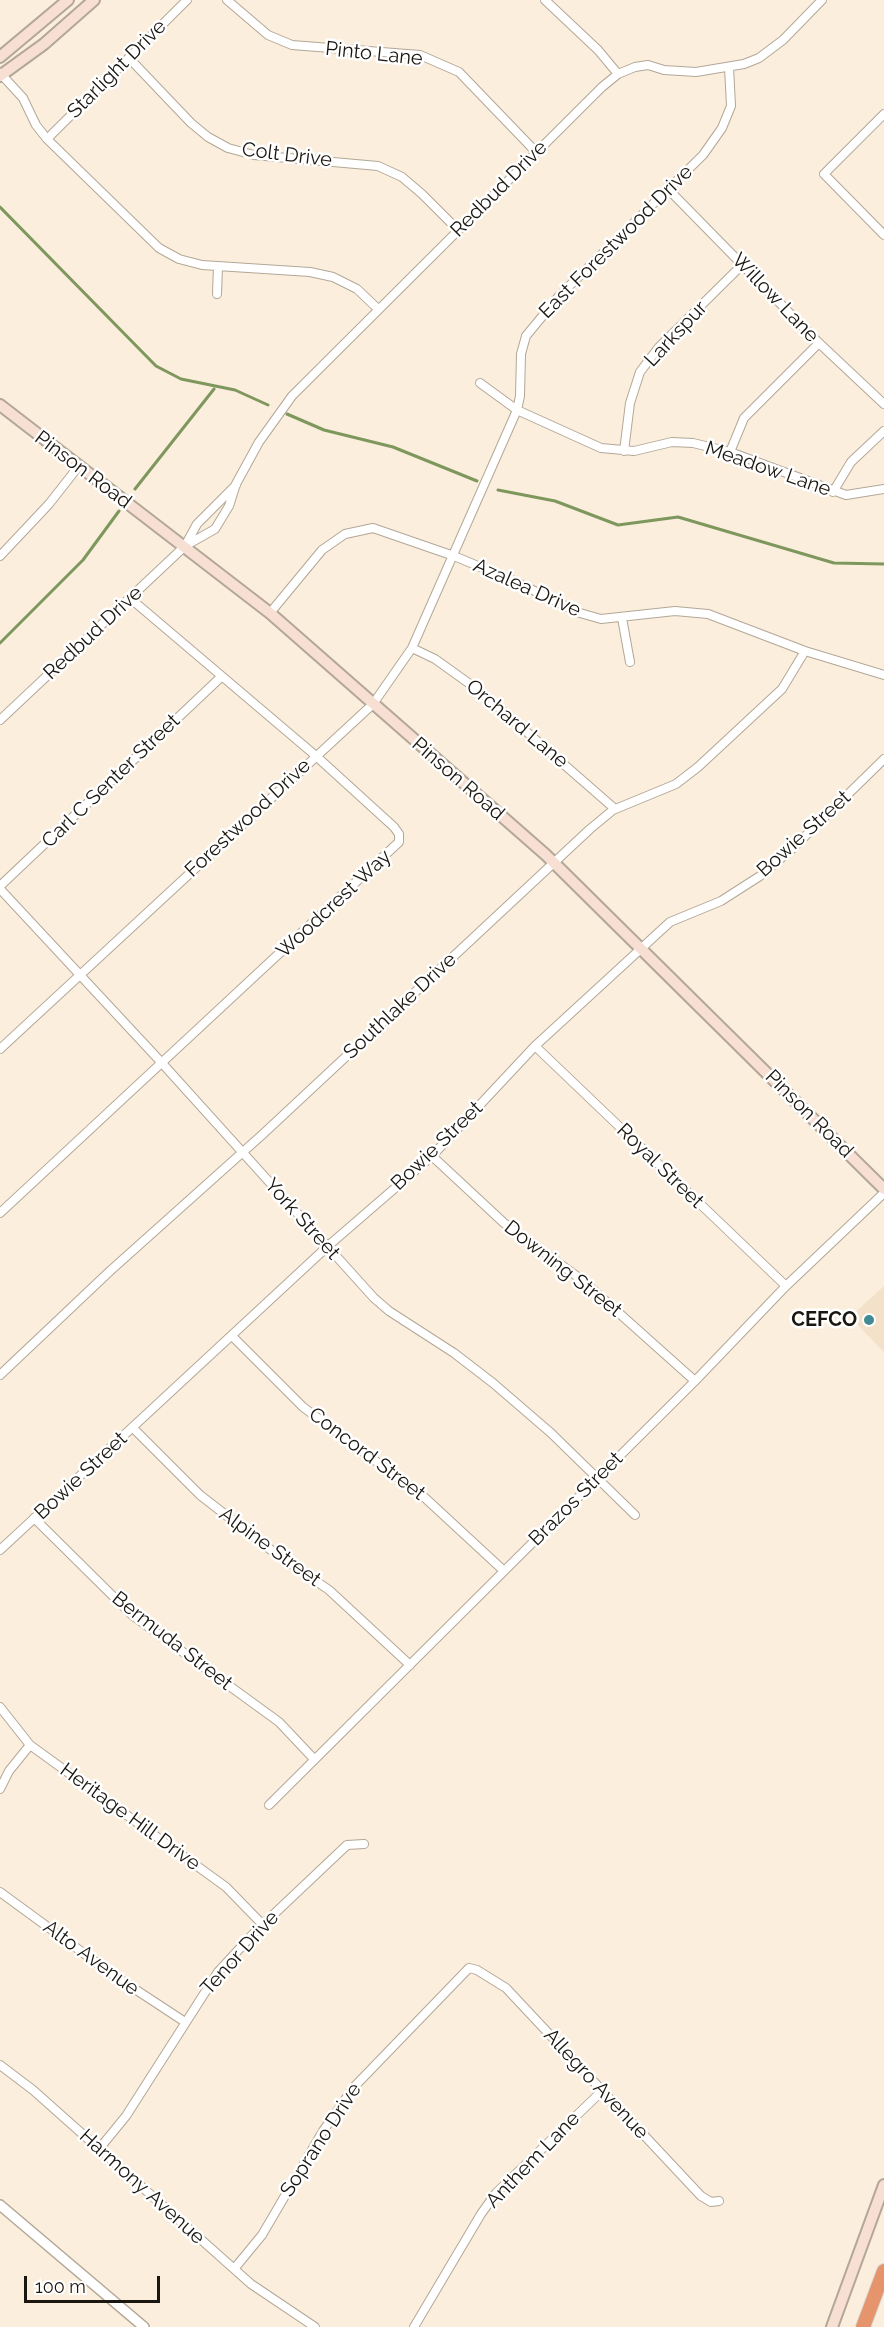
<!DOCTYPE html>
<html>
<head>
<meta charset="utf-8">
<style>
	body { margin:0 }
	#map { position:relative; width:884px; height:2327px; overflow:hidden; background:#fbeedd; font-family:Raleway,sans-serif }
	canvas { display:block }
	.scale { position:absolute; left:24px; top:2276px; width:136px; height:27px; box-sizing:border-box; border:3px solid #1a1610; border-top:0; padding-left:8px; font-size:18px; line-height:21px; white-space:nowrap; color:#1a1610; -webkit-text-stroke:4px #fff; paint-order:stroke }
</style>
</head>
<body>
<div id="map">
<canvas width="884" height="2327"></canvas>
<div class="scale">100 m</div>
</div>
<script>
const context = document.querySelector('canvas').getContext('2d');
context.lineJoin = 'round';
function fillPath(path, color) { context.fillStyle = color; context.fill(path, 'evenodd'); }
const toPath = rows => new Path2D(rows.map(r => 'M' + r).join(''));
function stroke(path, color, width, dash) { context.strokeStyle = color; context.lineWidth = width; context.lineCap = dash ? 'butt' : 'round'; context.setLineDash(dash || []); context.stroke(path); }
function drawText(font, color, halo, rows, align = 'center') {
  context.font = font + ' Raleway,sans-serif'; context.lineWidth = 5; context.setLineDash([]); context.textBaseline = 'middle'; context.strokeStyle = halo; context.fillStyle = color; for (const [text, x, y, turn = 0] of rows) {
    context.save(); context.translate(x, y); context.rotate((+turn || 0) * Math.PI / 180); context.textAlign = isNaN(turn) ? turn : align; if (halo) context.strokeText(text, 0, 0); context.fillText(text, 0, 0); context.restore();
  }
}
const built = toPath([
	[884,1286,884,1352,850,1317]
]);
const stream = toPath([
	[0,207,156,366,181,379,235,390,268,405],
	[287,414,324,430,393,447,477,481],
	[135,489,214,389],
	[498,490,555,501,618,525,678,517,834,563,884,564],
	[0,643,83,560,119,511]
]);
const minor = toPath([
	[227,0,268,35,292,45,420,55,459,72,536,152],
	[545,0,598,50,618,74],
	[129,58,191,123,208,137,228,148,254,155,378,166,402,177,422,194,458,230],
	[0,73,23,98,36,125,47,139,159,248,179,259,202,265,310,272,333,277,357,289,378,309],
	[884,114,824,174,884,235],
	[47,139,187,0],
	[668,189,819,343,884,404],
	[217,294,218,266],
	[480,383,517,410,601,448,634,451,672,442,693,443,730,452,846,495,884,489],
	[624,451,630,403,640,372,659,347,743,264],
	[730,452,744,418,819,343],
	[833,492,851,462,884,431],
	[185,546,215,529,229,506,236,484,259,442,292,396,602,87,618,74,635,67,648,65,664,70,696,72,744,64,759,58,783,40,822,0],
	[0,556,49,504,78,467],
	[270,613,322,550,345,534,373,528,454,556,514,581,580,613,601,619,675,611,708,614,805,651,884,675],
	[622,618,630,662],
	[412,648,435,659,481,692,615,809],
	[0,720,185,546,197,524,236,485],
	[0,886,221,677],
	[0,889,161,1062,374,1298,389,1311,454,1353,493,1383,551,1433,635,1515],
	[535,1046,786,1286],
	[0,1049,373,704,412,648,517,410,520,396,521,354,526,336,559,296,703,155,722,128,731,106,729,67],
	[432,1156,504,1223,582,1280,695,1381],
	[0,1213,399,842,399,834,394,827,316,756,131,599],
	[232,1336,303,1407,424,1497,503,1570],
	[0,1375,110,1271,263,1134,590,829,613,810,676,784,698,767,782,689,805,651],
	[133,1428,200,1495,271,1550,329,1590,410,1665],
	[34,1518,132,1615,279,1722,314,1759],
	[0,1550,328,1246,432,1156,535,1046,670,922,721,901,760,876,792,849,884,759],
	[0,1707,30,1745,226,1887,263,1925],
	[0,1789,9,1771,30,1745],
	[269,1805,695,1381,786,1286,884,1193],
	[0,1892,112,1974,185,2022],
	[0,2065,33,2090,251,2284,315,2327],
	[99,2149,126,2116,218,1972,255,1932,347,1845,364,1844],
	[234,2269,262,2235,323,2131,354,2087,469,1968,477,1970,506,1988,701,2196,711,2202,719,2201],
	[414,2327,481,2214,496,2193,602,2091]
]);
const tertiary = toPath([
	[0,2205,144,2327]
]);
const secondary = toPath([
	[0,57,68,0],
	[0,76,44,44,94,0],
	[0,405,270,613,546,855,884,1189],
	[832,2327,884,2185]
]);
const motorway = toPath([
	[863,2327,884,2271]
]);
const markers = [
	[869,1320,6,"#438994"]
];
const streetNames = [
	["Pinto Lane",374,54,6],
	["Starlight Drive",117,69,-45],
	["Colt Drive",287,155,7],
	["Redbud Drive",499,189,-45],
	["East Forestwood Drive",616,242,-45],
	["Willow Lane",775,298,46],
	["Larkspur",676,334,-47],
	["Meadow Lane",768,469,19],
	["Pinson Road",83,470,37],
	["Azalea Drive",527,588,24],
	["Redbud Drive",93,633,-43],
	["Orchard Lane",517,724,40],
	["Pinson Road",458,779,41],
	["Carl C Senter Street",111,781,-44],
	["Forestwood Drive",248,818,-43],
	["Bowie Street",804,834,-42],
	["Woodcrest Way",334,904,-43],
	["Southlake Drive",400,1006,-43],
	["Pinson Road",809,1114,45],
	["Bowie Street",437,1146,-44],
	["Royal Street",660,1166,44],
	["York Street",302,1219,48],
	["Downing Street",563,1269,38],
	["Concord Street",367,1454,37],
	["Bowie Street",81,1476,-43],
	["Brazos Street",576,1499,-45],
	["Alpine Street",270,1547,36],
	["Bermuda Street",172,1641,38],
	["Heritage Hill Drive",130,1817,36],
	["Tenor Drive",240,1953,-48],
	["Alto Avenue",91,1958,36],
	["Allegro Avenue",596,2084,47],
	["Soprano Drive",321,2140,-57],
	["Anthem Lane",533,2160,-46],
	["Harmony Avenue",142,2187,42]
];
const poiNames = [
	["CEFCO",857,1320]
];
fillPath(built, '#f3e1ca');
stroke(stream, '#7e975d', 3);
stroke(minor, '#b3a797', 10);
stroke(tertiary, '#b3a797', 12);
stroke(secondary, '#b3a797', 14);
stroke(motorway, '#dadad9', 16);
stroke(minor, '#fff', 8);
stroke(tertiary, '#fff', 9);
stroke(secondary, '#f8dfd3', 10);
stroke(motorway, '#e6946b', 14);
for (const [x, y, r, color] of markers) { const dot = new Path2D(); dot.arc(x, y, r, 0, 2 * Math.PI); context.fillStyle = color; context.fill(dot); stroke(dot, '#fff', 2); }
drawText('20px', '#1a1610', '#fff', streetNames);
drawText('bold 20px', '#1a1610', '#fff', poiNames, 'right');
</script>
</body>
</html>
